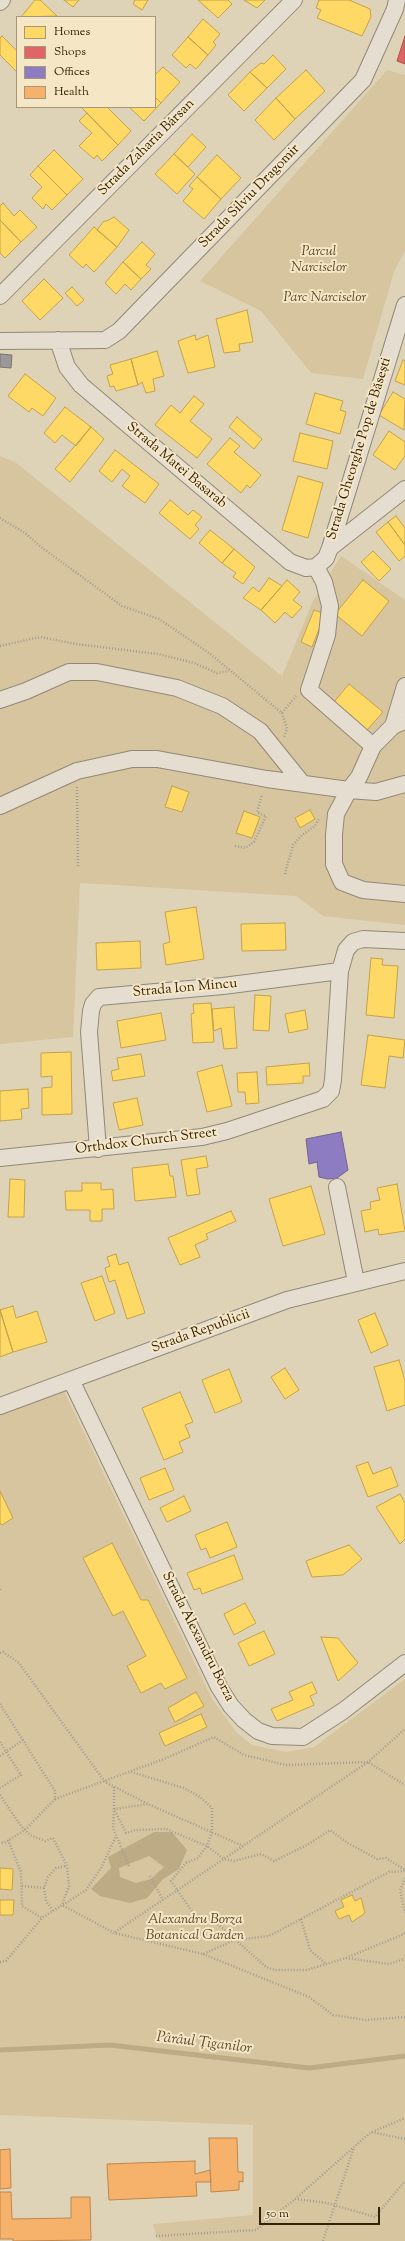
<!DOCTYPE html>
<html>
<head>
<meta charset="utf-8">
<style>
	body { margin:0 }
	#map { position:relative; width:405px; height:2241px; overflow:hidden; background:#dfd3b7; font-family:"Sorts Mill Goudy",serif }
	canvas { display:block }
	.legend { position:absolute; left:16px; top:16px; width:140px; height:92px; box-sizing:border-box; background:#f5e6c6; border:1px solid #a7977a; margin:0; padding:5px 7px; list-style:none; font-size:12px; color:#332107 }
	.legend li { display:flex; align-items:center; gap:8px; height:20px }
	.legend b { width:20px; border:1px solid #a7977a }
	.scale { position:absolute; left:259px; top:2207px; width:121px; height:18px; box-sizing:border-box; border:2px solid #332107; border-top:0; padding-left:5px; font-size:12px; line-height:14px; white-space:nowrap; color:#332107; -webkit-text-stroke:3px #f5e6c6; paint-order:stroke }
</style>
</head>
<body>
<div id="map">
<canvas width="405" height="2241"></canvas>
<ul class="legend">
<li><b style="height:11px;background:#ffd966"></b>Homes</li>
<li><b style="height:11px;background:#e06666"></b>Shops</li>
<li><b style="height:11px;background:#8e7cc3"></b>Offices</li>
<li><b style="height:11px;background:#f6b26b"></b>Health</li>
</ul>
<div class="scale">50 m</div>
</div>
<script>
const context = document.querySelector('canvas').getContext('2d');
context.lineJoin = 'round';
function fillPath(path, color) { context.fillStyle = color; context.fill(path, 'evenodd'); }
const toPath = rows => new Path2D(rows.map(r => 'M' + r).join(''));
function stroke(path, color, width, dash) { context.strokeStyle = color; context.lineWidth = width; context.lineCap = dash ? 'butt' : 'round'; context.setLineDash(dash || []); context.stroke(path); }
function drawText(font, color, halo, rows, align = 'center') {
  context.font = font + ' "Sorts Mill Goudy",serif'; context.lineWidth = 4; context.setLineDash([]); context.textBaseline = 'middle'; context.strokeStyle = halo; context.fillStyle = color; for (const [text, x, y, turn = 0] of rows) {
    context.save(); context.translate(x, y); context.rotate((+turn || 0) * Math.PI / 180); context.textAlign = isNaN(turn) ? turn : align; if (halo) context.strokeText(text, 0, 0); context.fillText(text, 0, 0); context.restore();
  }
}
const green = toPath([
	[387,70,405,75,405,251,394,272,363,379,311,373,261,311,200,281],
	[0,456,15,462,282,676,313,601,341,556,405,600,405,925,323,916,296,896,80,883,73,1037,0,1044],
	[64,1391,212,1699,237,1733,252,1745,286,1752,314,1747,405,1679,405,2241,161,2241,156,2236,153,2224,253,2215,253,2125,0,2115,0,1414]
]);
const water = toPath([
	[154,1832,172,1832,187,1850,179,1869,163,1879,147,1898,130,1903,100,1896,91,1889,111,1868,108,1857],
	[149,1856,164,1867,151,1879,136,1883,120,1877,119,1868]
]);
const homes = toPath([
	[35,0,40,0,57,16,21,17,35,0],
	[64,0,79,0,73,7,64,0],
	[135,0,148,0,142,10,133,4,135,0],
	[198,0,228,0,232,4,218,18,198,0],
	[244,0,265,0,257,8,244,0],
	[319,0,349,0,370,9,371,17,362,36,317,18,321,10,316,8,319,0],
	[203,19,220,34,213,42,216,45,208,55,188,37,203,19],
	[2,36,17,51,17,72,0,55,0,38,2,36],
	[188,37,208,55,196,69,190,64,186,68,172,55,188,37],
	[273,55,286,69,267,88,250,72,261,63,264,64,273,55],
	[163,67,180,82,161,103,155,97,155,75,163,67],
	[306,70,325,91,295,119,276,98,306,70],
	[250,72,267,88,244,111,228,95,250,72],
	[155,97,161,103,144,121,129,107,155,107,155,97],
	[276,98,295,119,274,140,255,120,276,98],
	[81,107,107,107,131,131,118,145,81,107],
	[87,113,118,145,102,161,97,155,94,159,79,146,92,133,79,121,87,113],
	[192,134,206,147,188,167,174,154,192,134],
	[54,150,83,179,67,195,38,166,54,150],
	[174,154,195,174,177,194,155,174,174,154],
	[217,155,241,178,221,199,197,177,217,155],
	[38,166,67,195,52,210,46,204,43,209,32,198,42,187,30,175,38,166],
	[197,177,221,199,204,219,183,201,193,189,189,186,197,177],
	[3,203,14,216,20,210,37,227,21,242,0,220,0,206,3,203],
	[114,217,129,230,117,247,97,230,104,221,107,221,114,217],
	[0,220,21,242,5,258,0,253,0,220],
	[94,227,117,247,94,272,86,264,83,268,69,255,94,227],
	[142,242,155,254,146,265,151,269,141,279,123,262,142,242],
	[123,262,141,279,131,290,125,284,116,294,105,283,123,262],
	[44,279,63,298,40,320,22,301,44,279],
	[72,287,84,300,77,306,65,293,72,287],
	[247,310,253,342,239,344,240,351,224,353,216,319,247,310],
	[195,335,196,340,208,335,215,367,188,373,178,341,195,335],
	[157,351,164,376,153,379,155,391,146,393,142,382,138,385,131,359,157,351],
	[131,359,138,385,116,391,114,386,110,387,107,376,113,374,110,365,131,359],
	[403,360,405,361,405,385,395,381,403,360],
	[25,374,56,398,43,416,32,408,29,412,8,396,25,374],
	[393,392,405,399,404,430,379,415,393,392],
	[315,393,343,401,340,410,346,412,340,434,306,424,315,393],
	[194,396,204,404,190,421,212,439,197,458,155,425,171,405,180,413,194,396],
	[65,407,91,427,76,446,62,435,55,443,44,433,65,407],
	[237,417,262,439,254,449,229,427,237,417],
	[91,427,104,439,70,482,55,469,91,427],
	[389,431,405,442,405,456,395,470,373,455,389,431],
	[300,433,333,441,327,469,293,461,300,433],
	[230,438,240,446,234,452,261,475,250,488,247,485,241,493,207,464,230,438],
	[115,450,159,484,145,503,122,486,130,476,122,469,112,482,99,471,115,450],
	[298,476,323,483,308,538,282,530,298,476],
	[170,500,188,515,193,510,202,517,195,525,199,529,190,539,159,513,170,500],
	[396,516,405,528,405,545,388,522,396,516],
	[388,522,405,545,405,556,399,561,376,532,388,522],
	[210,530,234,549,222,563,199,543,210,530],
	[234,549,255,567,243,584,233,577,236,573,222,563,234,549],
	[373,551,391,569,379,581,361,562,373,551],
	[269,578,282,586,261,610,243,598,253,587,259,592,269,578],
	[287,580,300,592,293,600,302,607,292,618,285,612,275,623,261,610,287,580],
	[363,580,389,601,362,636,335,614,363,580],
	[314,610,325,614,312,647,301,642,314,610],
	[349,684,383,712,367,730,334,702,349,684],
	[172,786,189,792,182,812,165,807,172,786],
	[310,810,315,819,300,828,295,818,310,810],
	[244,811,260,817,252,838,236,833,244,811],
	[196,907,204,959,166,965,163,944,170,942,165,912,196,907],
	[285,923,286,950,242,951,241,924,285,923],
	[140,941,141,968,97,970,96,943,140,941],
	[371,958,383,959,382,965,398,966,394,1018,366,1015,371,958],
	[255,995,271,996,269,1031,253,1030,255,995],
	[211,1003,214,1042,193,1043,191,1014,194,1013,193,1004,211,1003],
	[234,1007,237,1048,224,1049,221,1028,214,1031,212,1009,234,1007],
	[305,1010,308,1029,289,1033,285,1014,305,1010],
	[161,1013,166,1040,121,1048,117,1021,161,1013],
	[368,1035,405,1040,403,1058,389,1056,385,1088,361,1085,368,1035],
	[71,1052,72,1114,42,1115,42,1088,52,1087,52,1076,41,1077,41,1053,71,1052],
	[141,1054,145,1076,113,1081,111,1071,119,1069,117,1058,141,1054],
	[309,1063,310,1076,303,1076,303,1083,267,1085,266,1067,309,1063],
	[222,1065,232,1106,207,1112,197,1072,222,1065],
	[257,1072,259,1103,246,1104,245,1092,238,1092,237,1073,257,1072],
	[28,1089,29,1108,21,1109,22,1119,0,1121,0,1091,28,1089],
	[137,1098,143,1125,119,1130,113,1103,137,1098],
	[206,1156,208,1167,196,1169,200,1194,187,1196,181,1160,206,1156],
	[168,1164,170,1176,173,1176,176,1197,135,1201,132,1168,168,1164],
	[10,1179,25,1180,24,1217,8,1217,10,1179],
	[82,1183,101,1183,101,1190,113,1189,114,1209,102,1209,102,1221,90,1221,90,1210,66,1210,65,1191,82,1191,82,1183],
	[397,1184,405,1231,379,1235,378,1229,365,1232,361,1211,371,1209,370,1202,380,1200,377,1188,397,1184],
	[311,1186,325,1234,283,1246,269,1199,311,1186],
	[231,1211,236,1221,206,1234,208,1239,195,1245,200,1257,180,1265,168,1238,231,1211],
	[116,1254,119,1265,128,1262,145,1313,127,1319,115,1280,109,1282,105,1268,110,1266,107,1257,116,1254],
	[102,1276,115,1313,95,1321,81,1283,102,1276],
	[13,1306,16,1318,37,1311,47,1342,13,1352,0,1310,13,1306],
	[0,1310,13,1352,0,1357,0,1310],
	[375,1313,388,1345,371,1353,358,1320,375,1313],
	[399,1360,405,1381,405,1405,387,1411,374,1367,399,1360],
	[285,1368,299,1390,285,1399,271,1377,285,1368],
	[229,1369,242,1402,215,1413,202,1380,229,1369],
	[180,1392,193,1422,185,1425,190,1437,179,1442,183,1452,164,1460,142,1408,180,1392],
	[368,1462,373,1474,391,1467,398,1486,368,1497,356,1466,368,1462],
	[165,1468,174,1490,149,1500,140,1478,165,1468],
	[0,1491,13,1518,2,1525,0,1523,0,1491],
	[400,1494,405,1503,405,1539,400,1544,376,1507,400,1494],
	[184,1496,191,1511,167,1522,160,1508,184,1496],
	[227,1522,237,1547,210,1558,206,1548,201,1550,195,1535,227,1522],
	[112,1543,141,1600,148,1600,187,1678,165,1689,161,1683,141,1693,127,1666,146,1656,123,1611,113,1616,83,1558,112,1543],
	[349,1545,362,1559,343,1575,312,1577,306,1561,349,1545],
	[234,1555,243,1579,202,1594,200,1588,194,1590,187,1573,234,1555],
	[245,1603,256,1623,234,1635,224,1614,245,1603],
	[264,1631,275,1654,249,1666,238,1643,264,1631],
	[321,1637,338,1638,358,1663,338,1681,321,1637],
	[312,1682,317,1693,310,1696,314,1705,277,1721,271,1709,293,1700,289,1692,312,1682],
	[196,1692,204,1706,175,1722,168,1708,196,1692],
	[201,1714,207,1727,165,1746,159,1733,201,1714],
	[0,1868,13,1869,12,1890,0,1889,0,1868],
	[352,1895,355,1901,361,1898,365,1913,352,1922,349,1915,339,1919,335,1911,344,1907,341,1900,352,1895],
	[0,1900,14,1900,13,1915,0,1915,0,1900]
]);
const shops = toPath([
	[405,36,405,64,397,61,405,36]
]);
const offices = toPath([
	[341,1132,348,1170,337,1178,328,1179,319,1177,317,1162,309,1164,306,1139,341,1132]
]);
const health = toPath([
	[209,2138,237,2138,238,2172,243,2172,243,2182,239,2181,239,2190,211,2192,209,2138],
	[10,2149,11,2188,0,2189,0,2150,10,2149],
	[195,2161,195,2174,210,2170,211,2182,196,2182,197,2196,109,2200,107,2164,195,2161],
	[0,2192,11,2192,12,2219,71,2218,71,2197,90,2197,91,2240,13,2241,13,2239,0,2239,0,2192]
]);
const industry = toPath([
	[0,354,12,355,11,368,0,367,0,354]
]);
const stream = toPath([
	[0,2050,110,2045,309,2068,405,2056]
]);
const path = toPath([
	[0,518,25,533,41,547,122,606,159,619,209,653,282,713,296,696],
	[0,646,40,637,76,644,158,654,194,663,217,673,229,671],
	[282,713,287,729,284,737],
	[77,787,78,867],
	[235,846,245,848,254,842,266,816,257,812,262,794],
	[285,874,293,845,302,835,315,826,319,819],
	[0,1589,0,1592],
	[0,1653,3,1652,19,1663,105,1782,148,1804,243,1846],
	[0,1704,55,1791,55,1799,25,1830,4,1843,0,1843],
	[0,1742,21,1775,0,1788],
	[0,1756,23,1740],
	[131,1772,184,1788,200,1797,212,1808,212,1832,207,1846,198,1858,186,1863,171,1881,193,1913,219,1925,266,1967,275,1970,307,1970,346,1958,389,1964,405,1959],
	[114,1787,114,1809,126,1833,136,1830,166,1829,207,1846,224,1859,234,1861,261,1854,274,1861,307,1845,330,1830,346,1842,377,1859,386,1858,405,1870],
	[0,1795,21,1826,30,1835,45,1841,53,1838,67,1866,69,1886,62,1905],
	[55,1799,164,1759,214,1737,244,1755,286,1765,368,1762,405,1729],
	[8,1840,21,1872,22,1906,42,1918,62,1905,114,1933,203,1954,235,1940,269,1936,389,1872,405,1871],
	[129,1866,113,1828,114,1809,148,1804],
	[150,1876,163,1900],
	[405,1878,400,1890,405,1913],
	[22,1886,44,1888,48,1877,56,1868,67,1866],
	[44,1888,46,1901,53,1911],
	[63,1905,86,1890,101,1868,116,1836],
	[301,1919,310,1950,325,1963],
	[115,1932,368,1762,405,1785],
	[203,1954,309,1997,333,2015,366,2020,405,2017],
	[346,1958,404,1934,405,1932],
	[0,1962,6,1961,42,1918],
	[372,2132,405,2118],
	[295,2199,371,2132,405,2139],
	[156,2236,256,2230,295,2199,327,2203,375,2217,405,2181],
	[323,2241,354,2147]
]);
const minor = toPath([
	[0,2,2,0],
	[0,296,294,0],
	[58,340,67,367,81,385,290,562,306,568,316,567],
	[0,341,105,340,119,331,363,80,395,9,397,0],
	[330,548,405,489],
	[316,567,324,582,330,606,327,635,309,690,373,746,359,777,349,790,336,814,334,835,334,864,342,882,363,890,405,894],
	[316,567,326,558,330,548,405,305],
	[0,700,26,691,69,672,97,672,177,688,222,706,260,731,302,783],
	[393,726,405,686],
	[373,746,393,726,402,722],
	[0,806,77,771,132,759,157,759,267,779,349,790,376,792,405,784],
	[98,1149,89,1032,91,1011,93,1004,99,997,223,986,340,971],
	[0,1158,202,1137,227,1131,323,1099,331,1091,333,1080,340,971,346,950,353,942,363,939,405,941],
	[337,1187,356,1282],
	[71,1380,219,1687,231,1706,244,1720,258,1731,272,1736,303,1737,343,1711,405,1663],
	[0,1406,287,1300,405,1271]
]);
const streetNames = [
	["Strada Zaharia Bârsan",147,148,-45],
	["Strada Silviu Dragomir",250,197,-46],
	["Strada Gheorghe Pop de Băsești",360,449,-73],
	["Strada Matei Basarab",176,466,40],
	["Strada Ion Mincu",185,989,-5],
	["Orthdox Church Street",146,1142,-7],
	["Strada Republicii",201,1332,-20],
	["Strada Alexandru Borza",197,1637,63]
];
const parkNames = [
	["Parcul",319,253],
	["Narciselor",319,269],
	["Parc Narciselor",325,299],
	["Alexandru Borza",195,1921],
	["Botanical Garden",195,1937]
];
const waterNames = [
	["Pârâul Țiganilor",204,2044,7]
];
fillPath(green, '#d6c59f');
fillPath(water, '#bdab86');
fillPath(homes, '#ffd966');
stroke(homes, '#c2a24a', 1);
fillPath(shops, '#e06666');
stroke(shops, '#ac514a', 1);
fillPath(offices, '#8e7cc3');
stroke(offices, '#73618b', 1);
fillPath(health, '#f6b26b');
stroke(health, '#bc864d', 1);
fillPath(industry, '#999');
stroke(industry, '#7a756d', 1);
stroke(stream, '#bdab86', 5);
stroke(minor, '#918876', 18);
stroke(path, '#a39d90', 2.5, [1, 2]);
stroke(minor, '#e5ded0', 16);
drawText('14px', '#332107', '#f5e6c6', streetNames);
drawText('italic 14px', '#5a4728', '#f5e6c6', parkNames);
drawText('italic 15px', '#5e4b2c', '#f5e6c6', waterNames);
</script>
</body>
</html>
